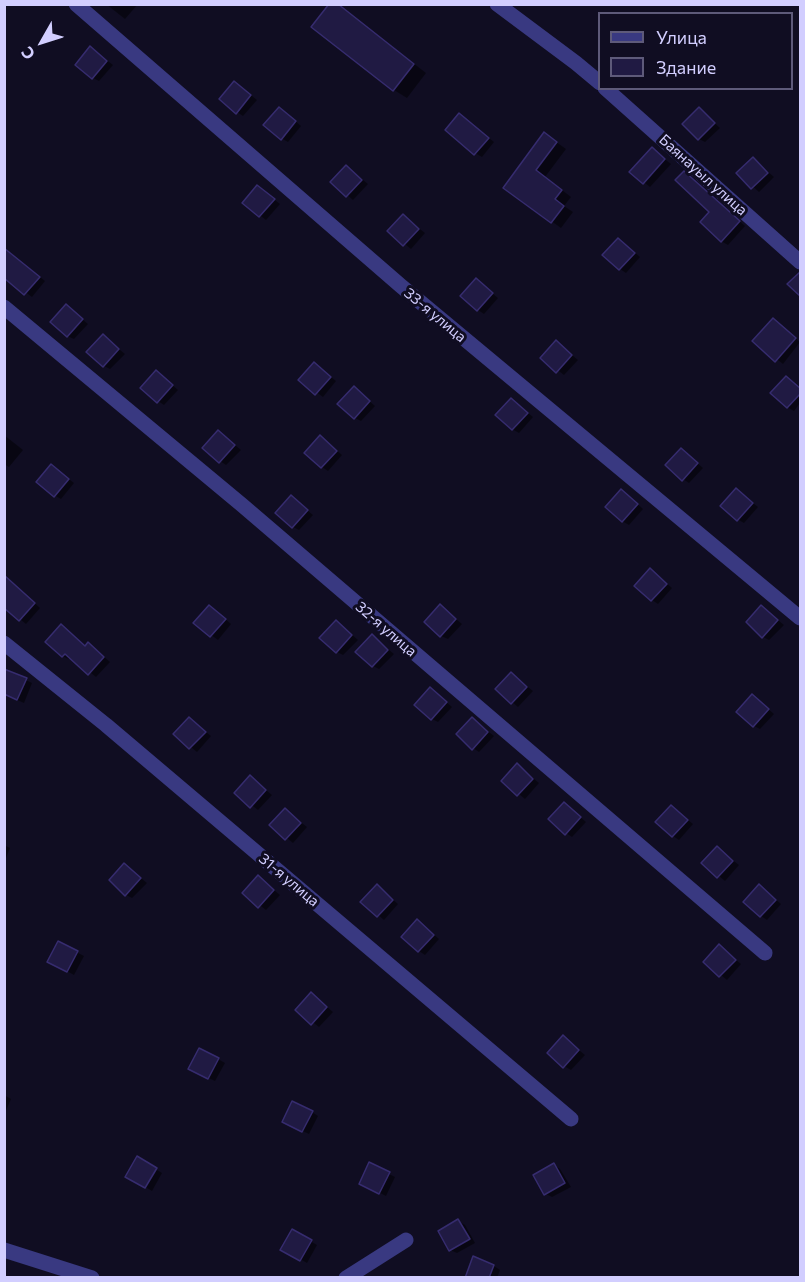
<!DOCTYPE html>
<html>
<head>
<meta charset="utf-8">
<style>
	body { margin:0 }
	#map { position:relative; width:805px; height:1282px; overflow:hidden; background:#100d22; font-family:Commissioner,sans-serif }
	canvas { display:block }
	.frame { position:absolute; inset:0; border:6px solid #d2ceff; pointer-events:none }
	.legend { position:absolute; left:598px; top:12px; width:195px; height:78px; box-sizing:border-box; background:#100d22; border:2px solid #5e5a7a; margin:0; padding:8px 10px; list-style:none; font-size:18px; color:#d2ceff }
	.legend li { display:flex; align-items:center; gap:12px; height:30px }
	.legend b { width:30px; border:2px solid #5e5a7a }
	.north { position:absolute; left:12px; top:12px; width:60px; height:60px; -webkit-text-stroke:4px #100d22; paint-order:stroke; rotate:231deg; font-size:16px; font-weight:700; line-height:24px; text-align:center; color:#d2ceff }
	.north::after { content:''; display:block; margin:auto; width:21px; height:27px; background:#d2ceff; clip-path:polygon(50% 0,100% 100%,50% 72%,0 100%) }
</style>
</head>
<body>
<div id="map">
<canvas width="805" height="1282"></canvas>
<div class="frame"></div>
<ul class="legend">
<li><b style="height:8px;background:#393981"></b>Улица</li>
<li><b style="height:16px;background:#201a43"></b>Здание</li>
</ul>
<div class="north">С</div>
</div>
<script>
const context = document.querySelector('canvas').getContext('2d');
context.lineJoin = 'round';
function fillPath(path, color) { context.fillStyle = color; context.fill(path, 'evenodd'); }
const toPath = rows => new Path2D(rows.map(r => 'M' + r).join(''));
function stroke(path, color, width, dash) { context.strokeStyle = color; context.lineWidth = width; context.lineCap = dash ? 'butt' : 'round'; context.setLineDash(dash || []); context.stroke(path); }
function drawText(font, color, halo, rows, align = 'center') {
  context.font = font + ' Commissioner,sans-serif'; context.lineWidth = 6; context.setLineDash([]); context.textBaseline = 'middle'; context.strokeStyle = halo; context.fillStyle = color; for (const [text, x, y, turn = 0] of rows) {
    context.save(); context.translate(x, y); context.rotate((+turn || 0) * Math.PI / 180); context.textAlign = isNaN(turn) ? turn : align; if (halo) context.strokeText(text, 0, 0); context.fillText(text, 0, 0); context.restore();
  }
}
const shadow = toPath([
	[106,4,138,4,125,19],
	[337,4,426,73,407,98,394,90],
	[96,52,113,65,99,81,93,78],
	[241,87,257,100,243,116,237,112],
	[699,109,720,128,705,142,699,139],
	[285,112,301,126,288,142,281,138],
	[460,115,494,142,482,157,475,153],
	[545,134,566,149,545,177,571,197,564,206,573,212,561,228,505,188],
	[652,149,671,164,650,187,631,172],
	[753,159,774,177,759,192,738,173],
	[346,166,368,184,353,200,332,182],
	[690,177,745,226,728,245,721,241,711,212],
	[258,187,280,204,266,220,244,203],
	[403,216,425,233,411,249,389,231],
	[619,239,640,257,626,273,620,269],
	[4,248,45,281,32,297,4,276],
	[476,280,498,298,484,314,478,310],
	[66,306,88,324,74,339,67,336],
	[773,320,800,342,783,364,754,341],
	[103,336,125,354,110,369,104,366],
	[556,342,578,360,564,375,542,358],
	[320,368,336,381,323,397,300,380],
	[157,372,178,390,164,405,158,401],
	[786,378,800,389,800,403,794,411,787,407],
	[354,388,375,406,361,421,355,418],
	[511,399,533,417,519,433,512,429],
	[219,432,241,450,226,465,220,461],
	[4,435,23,450,9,467,4,464],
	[321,437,342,455,328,471,322,467],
	[682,450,703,468,689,483,683,479],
	[52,466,74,483,61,499,54,495],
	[736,490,758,507,744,523,737,519],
	[628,495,643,509,629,525,622,521],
	[291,497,313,515,299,530,293,527],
	[651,570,672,588,658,604,652,600],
	[4,575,40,608,26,624,4,606],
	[440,606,462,624,448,639,441,636],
	[762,607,784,625,769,640,763,637],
	[215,610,231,624,218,640,195,623],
	[61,626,86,647,88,644,94,648,110,662,96,677,71,657,69,659,62,656],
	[342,626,358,640,343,655,337,652],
	[372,636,394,654,379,669,373,666],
	[511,674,533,691,518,707,497,689],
	[26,680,32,683,24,703,4,694],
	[431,689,452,707,438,722,432,719],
	[753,696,774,714,760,729,754,726],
	[189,718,211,736,197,752,175,734],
	[472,719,494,736,479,752,473,748],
	[517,765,539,783,525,799,503,781],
	[250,777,272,795,258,810,236,793],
	[565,804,586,822,572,837,566,833],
	[671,806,693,824,679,840,673,836],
	[285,810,307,827,293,843,271,825],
	[4,845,10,848,4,863],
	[717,848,739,865,725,881,703,863],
	[125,865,147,883,132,898,126,895],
	[258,877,280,895,266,910,244,893],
	[377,886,398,904,384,920,363,902],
	[760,886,781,904,767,920,761,916],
	[418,921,439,939,425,955,419,951],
	[59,943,84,956,74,975,56,965],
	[719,946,741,964,727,980,705,962],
	[311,994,333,1012,319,1027,297,1010],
	[563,1037,585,1055,571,1070,564,1066],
	[218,1059,225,1063,215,1081,196,1072],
	[4,1095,11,1099,4,1115],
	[312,1112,318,1116,309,1134,290,1125],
	[138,1158,162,1173,152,1191,127,1176],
	[554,1165,560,1169,571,1187,552,1197,546,1194],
	[389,1174,395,1177,386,1196,361,1183],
	[458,1221,465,1225,475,1243,457,1253,450,1250],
	[293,1231,317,1245,307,1263,283,1249],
	[494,1266,500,1270,497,1278,466,1278]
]);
const building = toPath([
	[329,4,338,4,414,64,393,91,311,27,329,4],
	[90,46,107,61,92,79,75,65,90,46],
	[234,81,251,95,236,114,219,99,234,81],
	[279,107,296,121,281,140,263,125,279,107],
	[699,107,715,123,698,140,682,124,699,107],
	[459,113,489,138,474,155,445,130,459,113],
	[544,132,557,142,536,170,562,190,555,199,564,206,551,223,503,188,544,132],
	[652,147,665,159,643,184,629,172,652,147],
	[753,157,768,173,751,189,736,173,753,157],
	[346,165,362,180,346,197,330,182,346,165],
	[684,171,740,221,721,242,700,222,709,212,675,180,684,171],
	[257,185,275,199,259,217,242,203,257,185],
	[403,214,419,229,403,246,387,231,403,214],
	[618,238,635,253,619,270,602,255,618,238],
	[4,248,40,277,24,295,4,278,4,248],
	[801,271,801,297,787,284,801,271],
	[476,278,493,293,477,311,460,296,476,278],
	[66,304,83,319,67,337,50,322,66,304],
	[773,318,796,338,775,362,752,341,773,318],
	[103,334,119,349,103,367,86,352,103,334],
	[556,340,572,355,556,373,540,358,556,340],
	[314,362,331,377,315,395,298,380,314,362],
	[156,370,173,385,157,403,140,388,156,370],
	[786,376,801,389,801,393,787,408,770,393,786,376],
	[354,386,370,401,354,419,337,404,354,386],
	[511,398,528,413,512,430,495,415,511,398],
	[218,430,235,445,219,463,202,448,218,430],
	[320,435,337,451,321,468,304,453,320,435],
	[681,448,698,463,682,481,665,465,681,448],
	[51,464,69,479,54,497,36,482,51,464],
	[736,488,753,503,737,521,720,506,736,488],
	[621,489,638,504,622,522,605,507,621,489],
	[291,495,308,510,292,528,275,513,291,495],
	[650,568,667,584,651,601,634,586,650,568],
	[4,575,35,603,19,621,4,608,4,575],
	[440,604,456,619,440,637,424,622,440,604],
	[209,605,226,619,210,637,193,623,209,605],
	[761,605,778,620,762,638,746,622,761,605],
	[336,620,352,635,336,653,319,638,336,620],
	[61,624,85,646,88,642,104,657,88,675,65,654,62,657,45,642,61,624],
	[372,634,388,650,372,667,355,652,372,634],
	[4,669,27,678,17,700,4,694,4,669],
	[511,672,527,687,511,704,495,689,511,672],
	[430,687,447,702,431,720,414,705,430,687],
	[752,694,769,709,753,727,736,712,752,694],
	[189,717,206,732,189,749,173,734,189,717],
	[472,717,488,732,472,750,456,734,472,717],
	[517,763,533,779,517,796,501,781,517,763],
	[250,775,266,790,250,808,234,793,250,775],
	[564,802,581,817,565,835,548,819,564,802],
	[671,805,688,820,672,837,655,822,671,805],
	[285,808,301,823,285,840,269,825,285,808],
	[717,846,733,861,717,878,701,863,717,846],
	[124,863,141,878,125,896,109,880,124,863],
	[258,875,274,890,258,908,242,893,258,875],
	[377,884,393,900,377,917,360,902,377,884],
	[759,884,776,900,760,917,743,902,759,884],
	[417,919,434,935,418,952,401,937,417,919],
	[58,941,78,951,67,972,47,962,58,941],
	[719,944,736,960,719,977,703,962,719,944],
	[311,992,327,1007,311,1025,295,1010,311,992],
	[563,1035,579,1050,563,1068,547,1053,563,1035],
	[199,1048,219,1058,208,1079,188,1069,199,1048],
	[292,1101,313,1111,302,1132,282,1122,292,1101],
	[137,1156,157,1168,145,1188,125,1177,137,1156],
	[369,1162,390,1172,379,1194,359,1184,369,1162],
	[554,1163,565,1183,544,1195,533,1175,554,1163],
	[458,1219,470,1239,449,1251,438,1231,458,1219],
	[292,1229,312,1240,300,1261,280,1250,292,1229],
	[473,1256,494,1265,489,1278,465,1278,473,1256]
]);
const minor = toPath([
	[76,4,401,286,800,618],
	[497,4,576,63,600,83],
	[605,88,800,262],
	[4,307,242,505,765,953],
	[4,643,106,725,571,1119],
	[4,1250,92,1278],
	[346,1278,406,1240]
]);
const streetNames = [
	["Баянауыл улица",703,175,42],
	["33-я улица",435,315,40],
	["32-я улица",386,629,41],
	["31-я улица",289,880,40]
];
fillPath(shadow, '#0007');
fillPath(building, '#201a43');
stroke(building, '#362c6f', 1.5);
stroke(minor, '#393981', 15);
drawText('15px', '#d2ceff', '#100d22', streetNames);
</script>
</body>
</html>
